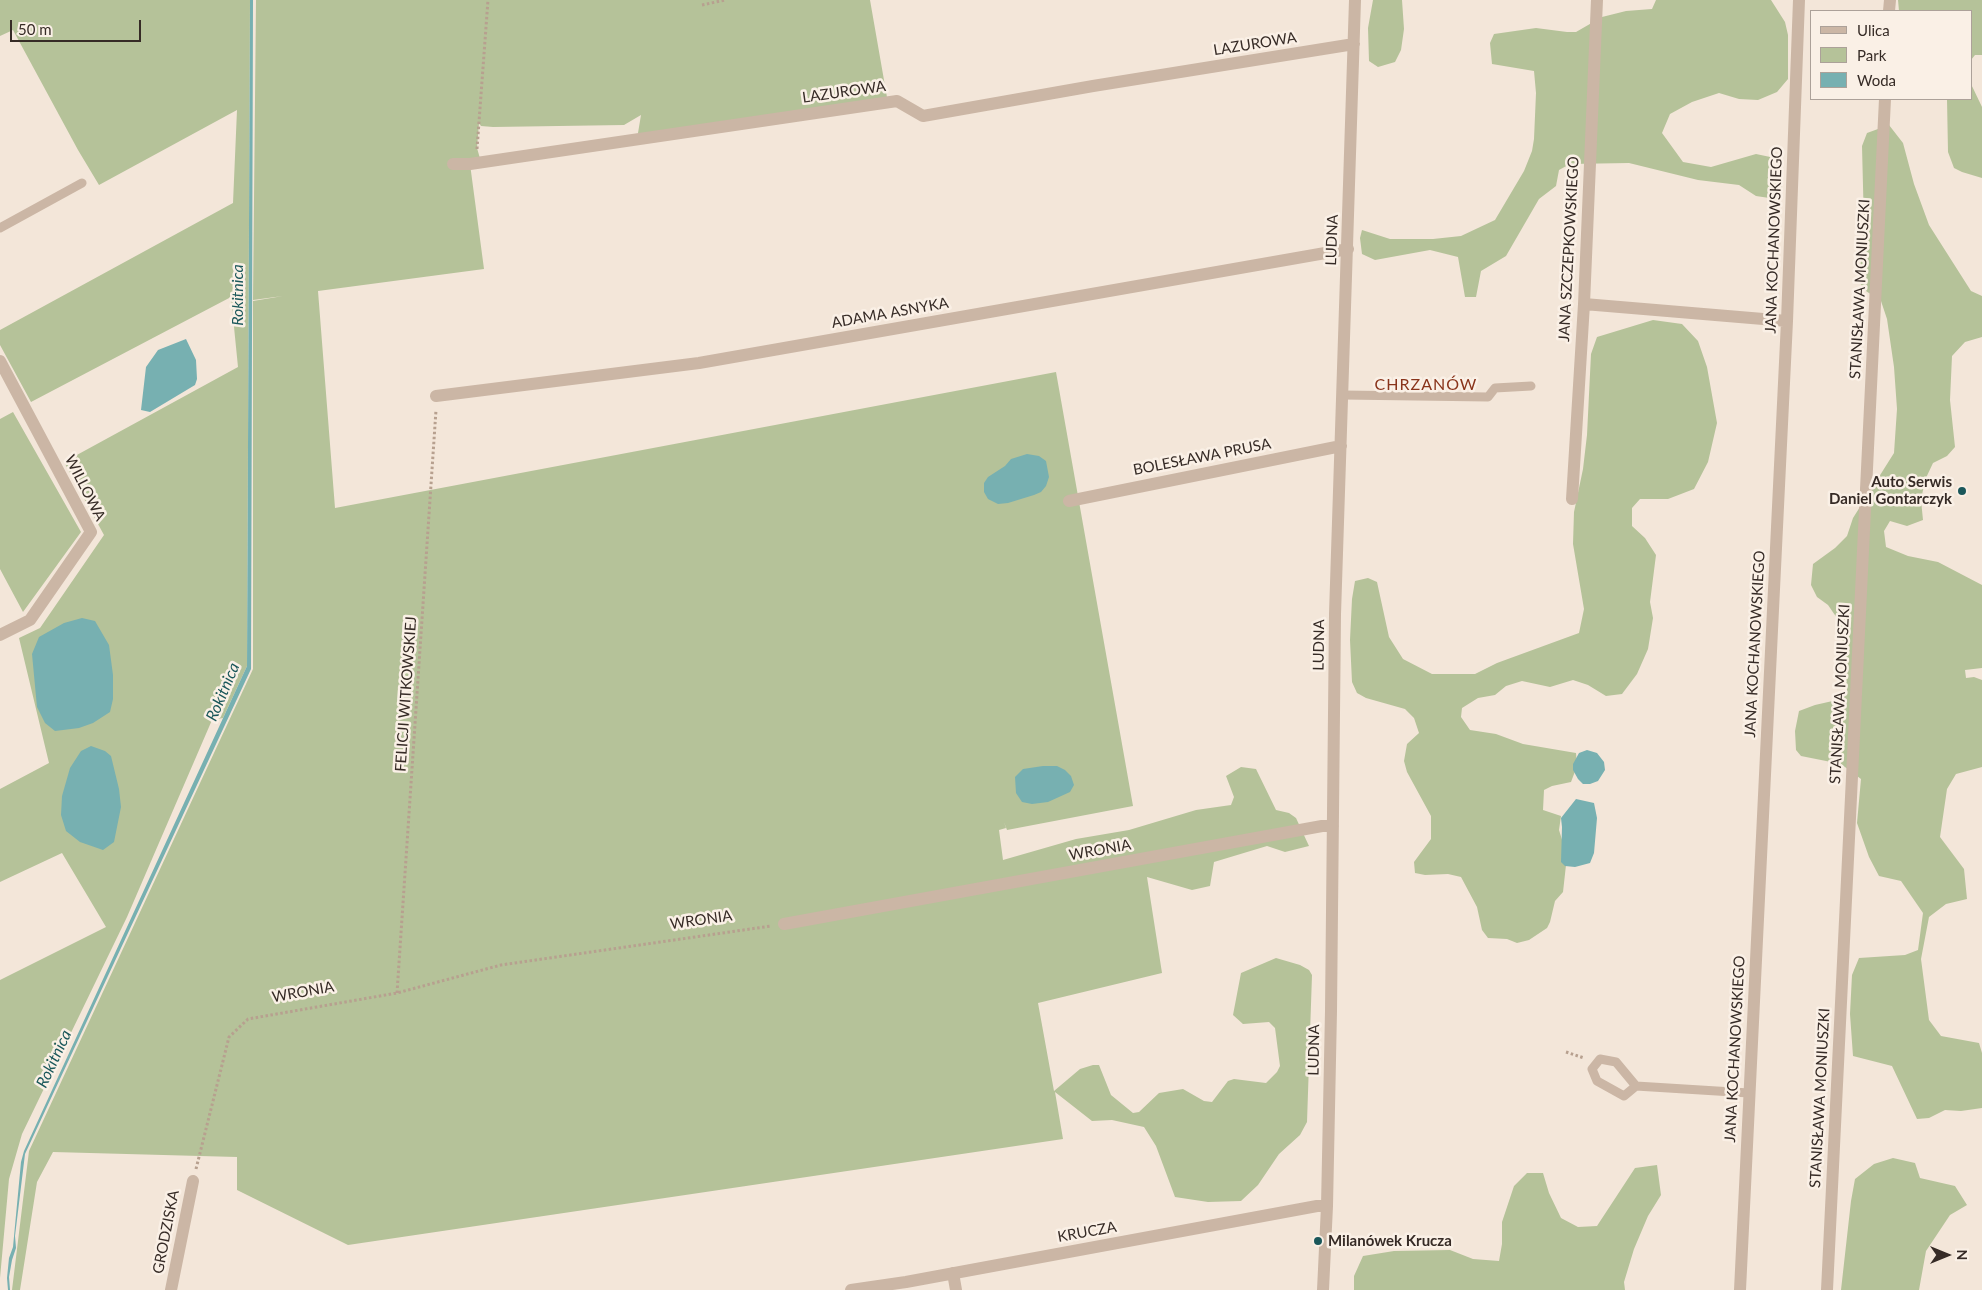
<!DOCTYPE html>
<html>
<head>
<meta charset="utf-8">
<style>
	body { margin:0 }
	#map { position:relative; width:1982px; height:1290px; overflow:hidden; background:#f3e6d9; font-family:Lato,sans-serif }
	canvas { display:block }
	.legend { position:absolute; left:1810px; top:10px; width:162px; height:90px; box-sizing:border-box; background:#faf0e6; border:1px solid #aca199; margin:0; padding:6px 9px; list-style:none; font-size:15px; color:#362b26 }
	.legend li { display:flex; align-items:center; gap:10px; height:25px }
	.legend b { width:25px; border:1px solid #aca199 }
	.north { position:absolute; left:1922px; top:1230px; width:50px; height:50px; -webkit-text-stroke:4px #faf0e6; paint-order:stroke; rotate:90deg; font-size:14px; font-weight:700; line-height:20px; text-align:center; color:#362b26 }
	.north::after { content:''; display:block; margin:auto; width:18px; height:22px; background:#362b26; clip-path:polygon(50% 0,100% 100%,50% 72%,0 100%) }
	.scale { position:absolute; left:10px; top:20px; width:131px; height:22px; box-sizing:border-box; border:2px solid #362b26; border-top:0; padding-left:6px; font-size:15px; line-height:18px; white-space:nowrap; color:#362b26; -webkit-text-stroke:4px #faf0e6; paint-order:stroke }
</style>
</head>
<body>
<div id="map">
<canvas width="1982" height="1290"></canvas>
<ul class="legend">
<li><b style="height:6px;background:#cbb6a5"></b>Ulica</li>
<li><b style="height:14px;background:#b5c299"></b>Park</li>
<li><b style="height:14px;background:#77b0b1"></b>Woda</li>
</ul>
<div class="north">N</div>
<div class="scale">50 m</div>
</div>
<script>
const context = document.querySelector('canvas').getContext('2d');
context.lineJoin = 'round';
function fillPath(path, color) { context.fillStyle = color; context.fill(path, 'evenodd'); }
const toPath = rows => new Path2D(rows.map(r => 'M' + r).join(''));
function stroke(path, color, width, dash) { context.strokeStyle = color; context.lineWidth = width; context.lineCap = dash ? 'butt' : 'round'; context.setLineDash(dash || []); context.stroke(path); }
function drawText(font, color, halo, rows, align = 'center') {
  context.font = font + ' Lato,sans-serif'; context.lineWidth = 5; context.setLineDash([]); context.textBaseline = 'middle'; context.strokeStyle = halo; context.fillStyle = color; for (const [text, x, y, turn = 0] of rows) {
    context.save(); context.translate(x, y); context.rotate((+turn || 0) * Math.PI / 180); context.textAlign = isNaN(turn) ? turn : align; if (halo) context.strokeText(text, 0, 0); context.fillText(text, 0, 0); context.restore();
  }
}
const green = toPath([
	[0,0,250,0,247,666,223,718,212,720,127,917,22,1134,9,1179,0,1278,0,980,106,927,62,853,0,882,0,789,49,763,19,638,40,628,104,535,64,462,238,367,231,297,31,402,0,345,0,330,233,203,237,110,99,185,78,150,13,30,0,36],
	[256,0,870,0,888,103,637,139,641,115,624,125,493,127,481,126,479,123,477,148,481,162,470,164,484,269,318,291,335,508,1056,372,1133,806,1007,830,1004,822,1006,828,999,830,1003,860,1076,839,1129,830,1196,810,1231,805,1234,797,1226,776,1241,767,1256,769,1276,810,1289,813,1296,818,1309,846,1285,852,1267,846,1214,862,1210,886,1192,890,1147,877,1162,973,1038,1003,1054,1091,1080,1069,1093,1065,1099,1065,1111,1095,1133,1113,1139,1112,1159,1093,1183,1089,1204,1101,1212,1102,1228,1081,1234,1079,1266,1083,1277,1072,1280,1066,1275,1028,1269,1022,1243,1024,1233,1015,1241,973,1276,958,1300,965,1309,970,1312,975,1307,1122,1300,1135,1279,1154,1258,1185,1241,1201,1208,1202,1175,1197,1156,1146,1144,1127,1112,1120,1092,1121,1055,1092,1063,1139,348,1245,237,1190,237,1157,53,1152,37,1182,20,1290,12,1290,29,1151,253,669,253,301,283,296,253,300],
	[1373,0,1402,0,1404,29,1401,50,1395,62,1378,67,1369,61,1368,28],
	[1656,0,1771,0,1785,22,1788,35,1788,79,1777,92,1758,100,1739,99,1719,93,1692,102,1670,114,1662,133,1683,162,1711,167,1756,154,1775,158,1779,169,1782,186,1776,199,1756,196,1739,185,1698,180,1629,163,1570,164,1559,170,1556,186,1539,199,1506,256,1481,271,1476,297,1465,297,1458,257,1430,250,1375,260,1362,254,1360,238,1362,230,1390,239,1433,239,1461,236,1495,220,1524,171,1532,151,1534,139,1536,93,1534,71,1492,64,1490,43,1494,34,1536,28,1567,32,1576,32,1602,17,1626,11,1652,9],
	[1898,0,1982,0,1982,55,1975,55,1971,60,1971,11,1899,11],
	[1971,84,1982,107,1982,178,1962,172,1954,168,1948,152,1947,99,1971,99],
	[1889,125,1903,143,1914,184,1929,225,1971,291,1982,296,1982,337,1965,342,1952,356,1950,400,1955,447,1947,456,1933,463,1925,480,1921,500,1923,520,1907,526,1890,521,1884,531,1886,547,1908,556,1938,562,1982,585,1982,668,1965,670,1966,678,1974,677,1982,680,1982,767,1956,774,1947,789,1940,837,1964,869,1967,899,1946,904,1929,917,1921,959,1929,1020,1941,1036,1979,1043,1982,1053,1982,1108,1961,1111,1945,1110,1929,1118,1917,1119,1892,1066,1853,1056,1850,1014,1852,975,1859,958,1905,955,1918,950,1923,913,1901,881,1879,876,1869,857,1857,823,1861,779,1841,764,1801,756,1796,750,1795,731,1799,711,1815,705,1837,700,1847,690,1843,643,1839,621,1828,605,1817,597,1811,585,1813,564,1835,548,1847,536,1853,518,1894,453,1897,409,1894,367,1887,319,1881,301,1866,291,1859,282,1864,226,1862,146,1867,133],
	[1653,320,1682,324,1698,341,1707,367,1717,423,1708,462,1694,489,1668,499,1640,499,1632,508,1632,526,1645,538,1656,555,1650,602,1653,618,1648,649,1637,674,1622,694,1606,696,1588,685,1573,680,1550,687,1522,681,1506,686,1495,695,1478,698,1462,708,1461,717,1470,730,1496,734,1523,744,1576,753,1577,766,1571,782,1552,786,1544,790,1543,810,1561,816,1559,830,1567,856,1563,892,1555,901,1550,922,1547,928,1529,940,1517,943,1507,939,1488,938,1482,930,1477,907,1461,877,1448,874,1425,875,1415,873,1414,862,1431,839,1431,816,1407,772,1404,761,1407,744,1419,733,1414,718,1405,709,1366,698,1357,693,1352,682,1350,640,1352,599,1355,581,1368,578,1377,582,1389,637,1403,659,1432,674,1475,674,1497,663,1579,633,1584,609,1573,544,1574,512,1583,469,1587,435,1591,354,1597,337],
	[13,412,81,532,23,612,0,569,0,419],
	[1893,1158,1915,1163,1920,1178,1955,1186,1967,1205,1950,1215,1926,1251,1919,1290,1841,1290,1851,1201,1855,1179,1874,1164],
	[1657,1165,1661,1195,1648,1216,1634,1249,1624,1282,1625,1290,1354,1290,1354,1276,1363,1256,1394,1251,1450,1250,1473,1259,1499,1261,1502,1244,1502,1222,1514,1186,1527,1173,1543,1173,1549,1193,1561,1218,1578,1227,1597,1226,1635,1168]
]);
const water = toPath([
	[250,0,253,0,251,669,25,1154,15,1236,16,1248,12,1260,9,1277,10,1290,8,1290,7,1278,9,1258,13,1247,21,1162,24,1151,247,666],
	[186,339,196,360,197,379,195,385,150,412,141,410,146,367,158,350],
	[1027,454,1039,456,1046,461,1049,477,1046,486,1041,492,1034,495,1008,503,998,504,988,499,984,492,984,483,988,477,1005,466,1011,459],
	[82,618,95,621,109,645,113,675,113,699,110,712,93,723,79,728,55,731,45,723,37,707,32,654,39,637,64,623],
	[91,746,105,751,111,756,119,789,121,807,114,842,103,850,80,842,66,831,61,815,62,796,70,768,81,751],
	[1587,750,1597,753,1604,762,1605,770,1598,781,1590,784,1583,784,1578,779,1573,770,1573,764,1579,753],
	[1043,766,1057,766,1065,770,1071,776,1074,785,1070,792,1048,802,1032,804,1022,802,1016,793,1015,777,1023,769],
	[1576,799,1594,803,1597,818,1594,853,1590,863,1575,867,1565,866,1561,862,1562,827,1561,818]
]);
const path = toPath([
	[702,5,725,0],
	[477,149,488,0],
	[397,993,436,410],
	[1566,1052,1584,1058],
	[196,1169,229,1037,248,1019,397,993,501,965,771,926]
]);
const lane = toPath([
	[0,228,82,183],
	[1343,395,1488,397,1495,388,1531,386],
	[1636,1086,1624,1096,1597,1081,1592,1069,1600,1059,1616,1062,1636,1086,1749,1093]
]);
const street = toPath([
	[1889,11,1890,0],
	[453,164,470,164,897,101,923,116,1093,86,1354,44],
	[1584,304,1787,321],
	[0,361,91,532,30,620,0,635],
	[436,396,699,363,1348,249],
	[1572,499,1584,304,1597,0],
	[1069,501,1341,446],
	[784,924,1322,826,1333,826],
	[953,1273,956,1290],
	[171,1290,193,1181],
	[851,1290,906,1282,1317,1206,1327,1206],
	[1323,1290,1327,1206,1331,1011,1335,614,1355,0],
	[1740,1290,1787,321,1799,0],
	[1827,1290,1885,99]
]);
const markers = [
	[1962,491,5,"#1a575a"],
	[1318,1241,5,"#1a575a"]
];
const streetNames = [
	["LAZUROWA",1255,44,-9],
	["LAZUROWA",844,92,-8],
	["LUDNA",1332,240,-88],
	["JANA KOCHANOWSKIEGO",1774,240,-88],
	["JANA SZCZEPKOWSKIEGO",1569,249,-87],
	["STANISŁAWA MONIUSZKI",1860,289,-87],
	["ADAMA ASNYKA",890,313,-10],
	["BOLESŁAWA PRUSA",1202,457,-11],
	["WILLOWA",85,488,63],
	["JANA KOCHANOWSKIEGO",1755,644,-87],
	["LUDNA",1319,645,-89],
	["FELICJI WITKOWSKIEJ",406,694,-86],
	["STANISŁAWA MONIUSZKI",1840,694,-87],
	["WRONIA",1100,850,-10],
	["WRONIA",701,920,-8],
	["WRONIA",303,992,-10],
	["JANA KOCHANOWSKIEGO",1735,1049,-87],
	["LUDNA",1314,1050,-89],
	["STANISŁAWA MONIUSZKI",1820,1098,-87],
	["GRODZISKA",166,1232,-79],
	["KRUCZA",1087,1232,-10]
];
const poiNames = [
	["Auto Serwis",1952,482],
	["Daniel Gontarczyk",1952,499],
	["Milanówek Krucza",1328,1241,"left"]
];
const waterNames = [
	["Rokitnica",238,295,-90],
	["Rokitnica",223,692,-67],
	["Rokitnica",54,1059,-65]
];
const neighbourhoodNames = [
	["CHRZANÓW",1426,385]
];
fillPath(green, '#b5c299');
fillPath(water, '#77b0b1');
stroke(path, '#b7a08f', 3, [2.5, 2.5]);
stroke(lane, '#cbb6a5', 9);
stroke(street, '#cbb6a5', 12);
for (const [x, y, r, color] of markers) { const dot = new Path2D(); dot.arc(x, y, r, 0, 2 * Math.PI); context.fillStyle = color; context.fill(dot); stroke(dot, '#faf0e6', 2); }
drawText('15px', '#362b26', '#faf0e6', streetNames);
drawText('bold 15px', '#362b26', '#faf0e6', poiNames, 'right');
drawText('italic 16px', '#1a575a', '#faf0e6', waterNames);
context.letterSpacing = '1px';
drawText('16px', '#89341b', '#faf0e6', neighbourhoodNames);
context.letterSpacing = '0px';
</script>
</body>
</html>
